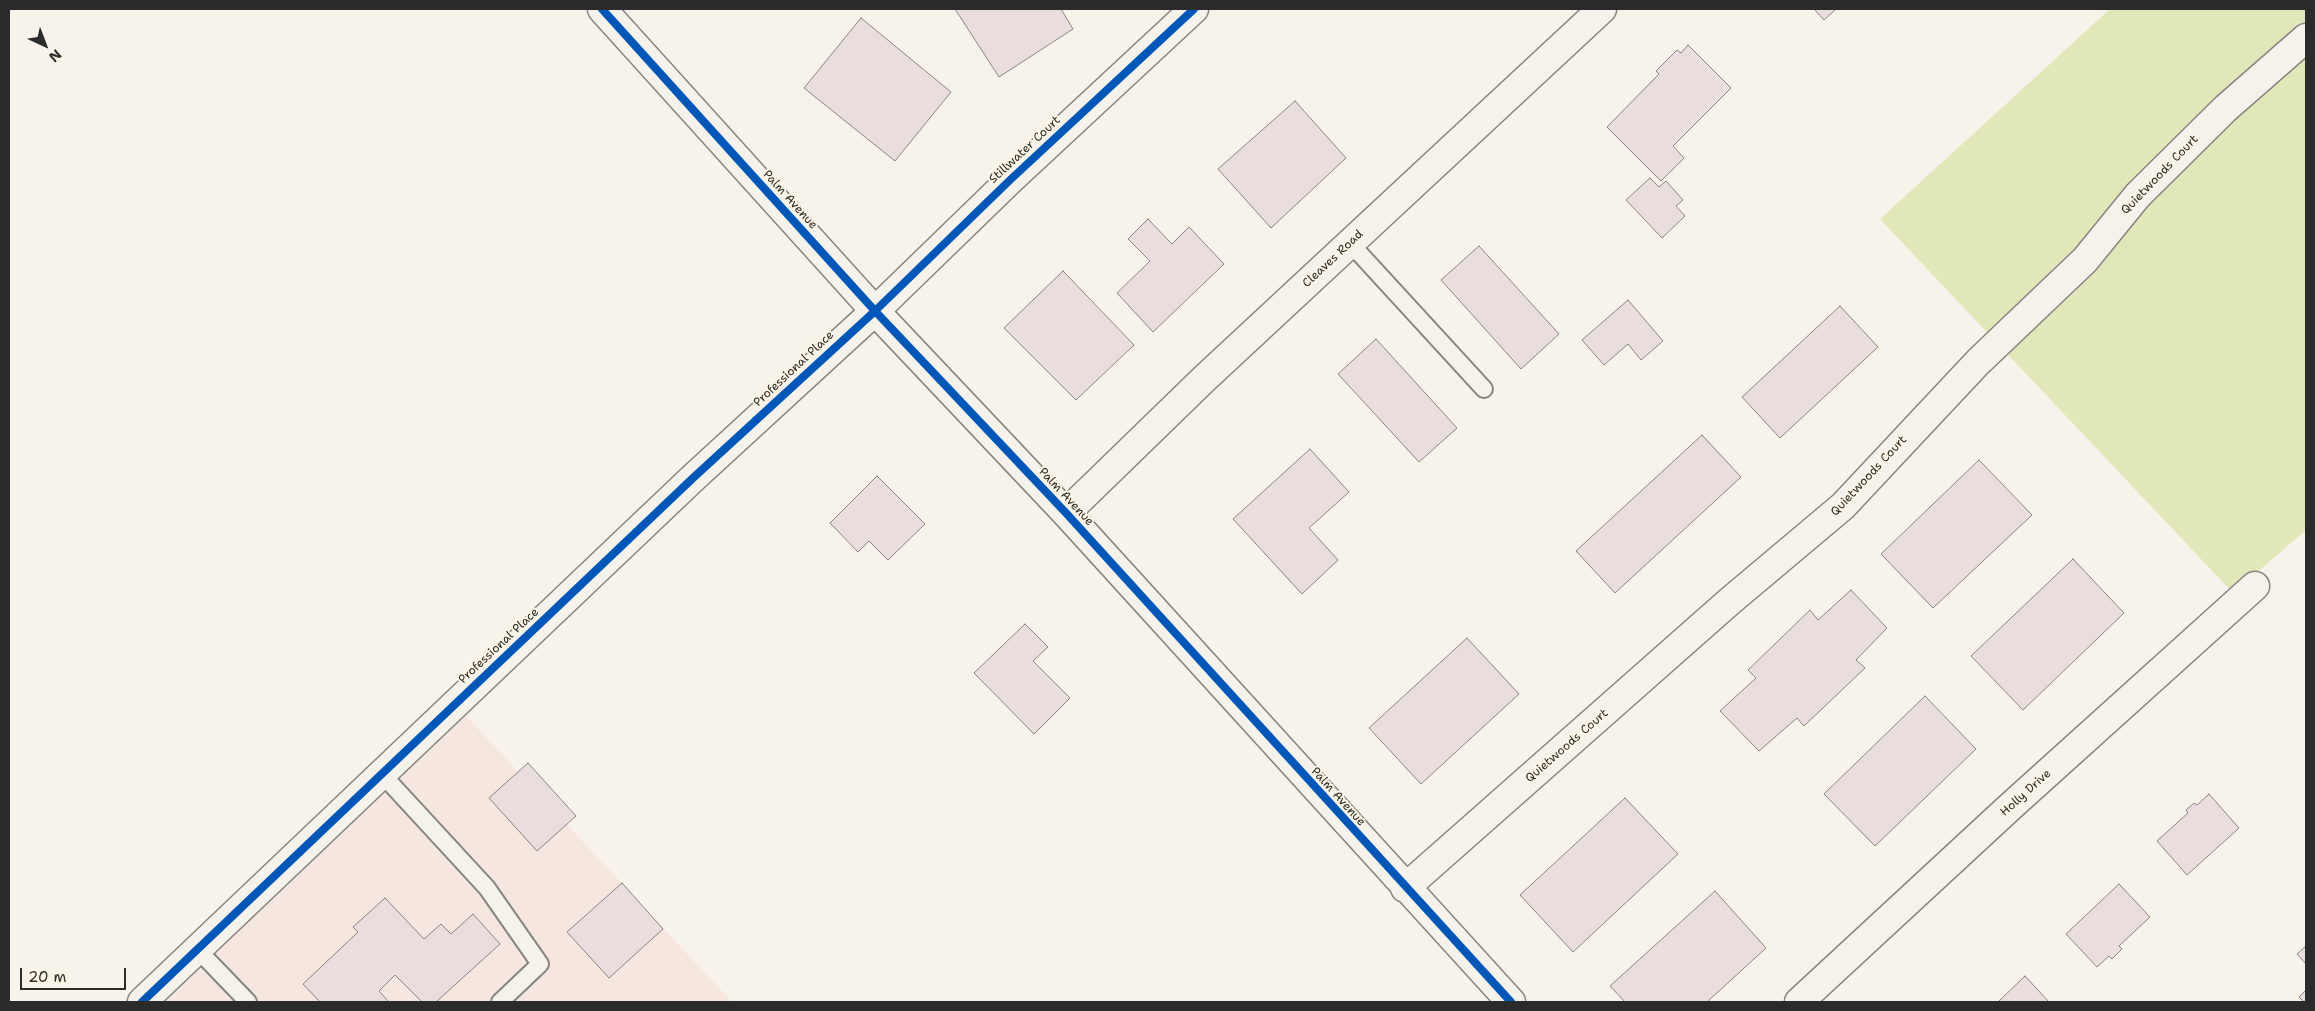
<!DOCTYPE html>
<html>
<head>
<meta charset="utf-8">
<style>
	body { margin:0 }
	#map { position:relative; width:2315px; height:1011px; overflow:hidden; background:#f7f3ea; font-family:"Shantell Sans",sans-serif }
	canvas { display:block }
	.frame { position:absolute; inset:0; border:10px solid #2b2b2b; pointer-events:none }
	.north { position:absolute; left:20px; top:20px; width:50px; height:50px; -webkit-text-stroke:4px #fcf5e5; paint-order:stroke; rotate:137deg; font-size:14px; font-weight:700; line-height:20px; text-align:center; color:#2b2b2b }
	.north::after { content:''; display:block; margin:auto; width:18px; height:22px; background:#2b2b2b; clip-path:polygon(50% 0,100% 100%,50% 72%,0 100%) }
	.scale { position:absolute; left:20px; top:968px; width:106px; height:22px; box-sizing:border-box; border:2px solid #2b2b2b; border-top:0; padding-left:6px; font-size:15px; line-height:18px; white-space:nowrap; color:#2b2b2b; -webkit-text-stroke:4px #fcf5e5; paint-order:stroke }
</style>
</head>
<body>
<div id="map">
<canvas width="2315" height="1011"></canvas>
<div class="frame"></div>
<div class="north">N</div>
<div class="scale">20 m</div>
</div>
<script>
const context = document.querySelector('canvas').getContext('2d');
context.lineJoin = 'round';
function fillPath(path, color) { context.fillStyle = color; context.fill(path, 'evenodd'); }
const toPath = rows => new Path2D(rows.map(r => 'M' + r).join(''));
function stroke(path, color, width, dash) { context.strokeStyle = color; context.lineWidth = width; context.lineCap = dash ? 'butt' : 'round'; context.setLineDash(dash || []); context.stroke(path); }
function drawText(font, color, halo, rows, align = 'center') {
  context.font = font + ' "Shantell Sans",sans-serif'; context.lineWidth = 4; context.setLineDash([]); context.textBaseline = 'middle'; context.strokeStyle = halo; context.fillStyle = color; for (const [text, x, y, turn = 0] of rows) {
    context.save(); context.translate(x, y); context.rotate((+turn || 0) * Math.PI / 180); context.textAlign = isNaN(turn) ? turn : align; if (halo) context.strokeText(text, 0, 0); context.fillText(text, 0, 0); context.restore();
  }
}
const built = toPath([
	[455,704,732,1002,141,1002]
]);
const green = toPath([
	[2110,9,2306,9,2306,530,2233,593,1880,219]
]);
const building = toPath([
	[955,9,1061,9,1073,29,999,77,955,9],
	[1814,9,1836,9,1824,20,1814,9],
	[861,18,951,92,895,161,804,88,861,18],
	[1688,45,1731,88,1673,146,1684,158,1661,181,1607,127,1659,74,1656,71,1677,50,1681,53,1688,45],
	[1295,101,1346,158,1271,228,1218,169,1295,101],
	[1650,178,1659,187,1666,181,1683,200,1676,206,1685,216,1662,238,1626,200,1650,178],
	[1148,219,1172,244,1189,227,1224,264,1153,332,1117,293,1150,261,1128,239,1148,219],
	[1479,246,1559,334,1521,369,1441,280,1479,246],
	[1063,271,1134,345,1076,400,1004,328,1063,271],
	[1628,300,1663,341,1641,360,1628,344,1604,365,1582,340,1628,300],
	[1840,306,1878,347,1780,438,1742,397,1840,306],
	[1376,339,1457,428,1419,462,1338,374,1376,339],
	[1702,435,1741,477,1615,593,1576,551,1702,435],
	[1310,449,1349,492,1309,528,1338,560,1302,594,1233,519,1310,449],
	[1979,460,2032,515,1933,608,1881,554,1979,460],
	[877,476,925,524,888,560,869,541,858,552,830,523,877,476],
	[2073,559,2124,613,2023,710,1971,656,2073,559],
	[1851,590,1887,628,1856,660,1865,668,1804,726,1797,718,1759,751,1720,711,1756,678,1748,670,1810,610,1818,620,1851,590],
	[1025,624,1048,647,1033,661,1070,698,1034,734,974,673,1025,624],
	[1467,638,1519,694,1421,784,1369,728,1467,638],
	[1925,696,1976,749,1875,846,1824,794,1925,696],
	[528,763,576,816,537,851,489,798,528,763],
	[2209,794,2239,828,2187,875,2157,841,2188,813,2186,810,2194,803,2197,805,2209,794],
	[1625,798,1678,854,1573,952,1520,895,1625,798],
	[622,883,663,929,609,978,567,932,622,883],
	[2119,884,2150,917,2119,946,2122,949,2112,959,2109,956,2097,967,2066,934,2119,884],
	[1715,891,1766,948,1707,1002,1625,1002,1610,986,1715,891],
	[385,898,424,939,441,924,451,934,473,914,500,944,436,1002,422,1002,395,975,379,991,389,1002,320,1002,303,984,358,932,353,927,385,898],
	[2306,946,2306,964,2297,954,2306,946],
	[2025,976,2049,1002,1998,1002,2025,976],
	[2306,990,2306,1002,2304,1002,2299,997,2306,990]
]);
const lane = toPath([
	[1350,243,1484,389],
	[381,773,487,888,540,964,500,1002],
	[197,949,248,1002]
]);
const street = toPath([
	[602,9,875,311,1066,513,1511,1002],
	[1066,513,1204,379,1602,9],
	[1405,888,1730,601,1843,506,1978,362,2085,260,2138,195,2226,108,2306,38],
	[142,1002,693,478,875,311,1010,180,1194,9],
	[1799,1002,2011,806,2255,586]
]);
const cycleway = toPath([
	[602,9,875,311,1066,513,1511,1002],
	[142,1002,693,478,875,311,1010,180,1194,9]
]);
const streetNames = [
	["Stillwater Court",1025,150,-43],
	["Quietwoods Court",2160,175,-46],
	["Palm Avenue",790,200,48],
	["Cleaves Road",1333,259,-43],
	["Professional Place",794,369,-43],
	["Quietwoods Court",1869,476,-47],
	["Palm Avenue",1066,497,47],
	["Professional Place",499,646,-43],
	["Quietwoods Court",1567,746,-41],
	["Holly Drive",2026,793,-42],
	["Palm Avenue",1338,797,48]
];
fillPath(built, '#f5e7e0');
fillPath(green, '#e2e7b9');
fillPath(building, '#eadddd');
stroke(building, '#878581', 1);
stroke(lane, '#878581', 20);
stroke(street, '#878581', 31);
stroke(lane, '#f5f2ec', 16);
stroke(street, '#f5f2ec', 28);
stroke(cycleway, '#0057b8', 8);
drawText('12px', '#2b2b2b', '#fcf5e5', streetNames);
</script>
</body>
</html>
